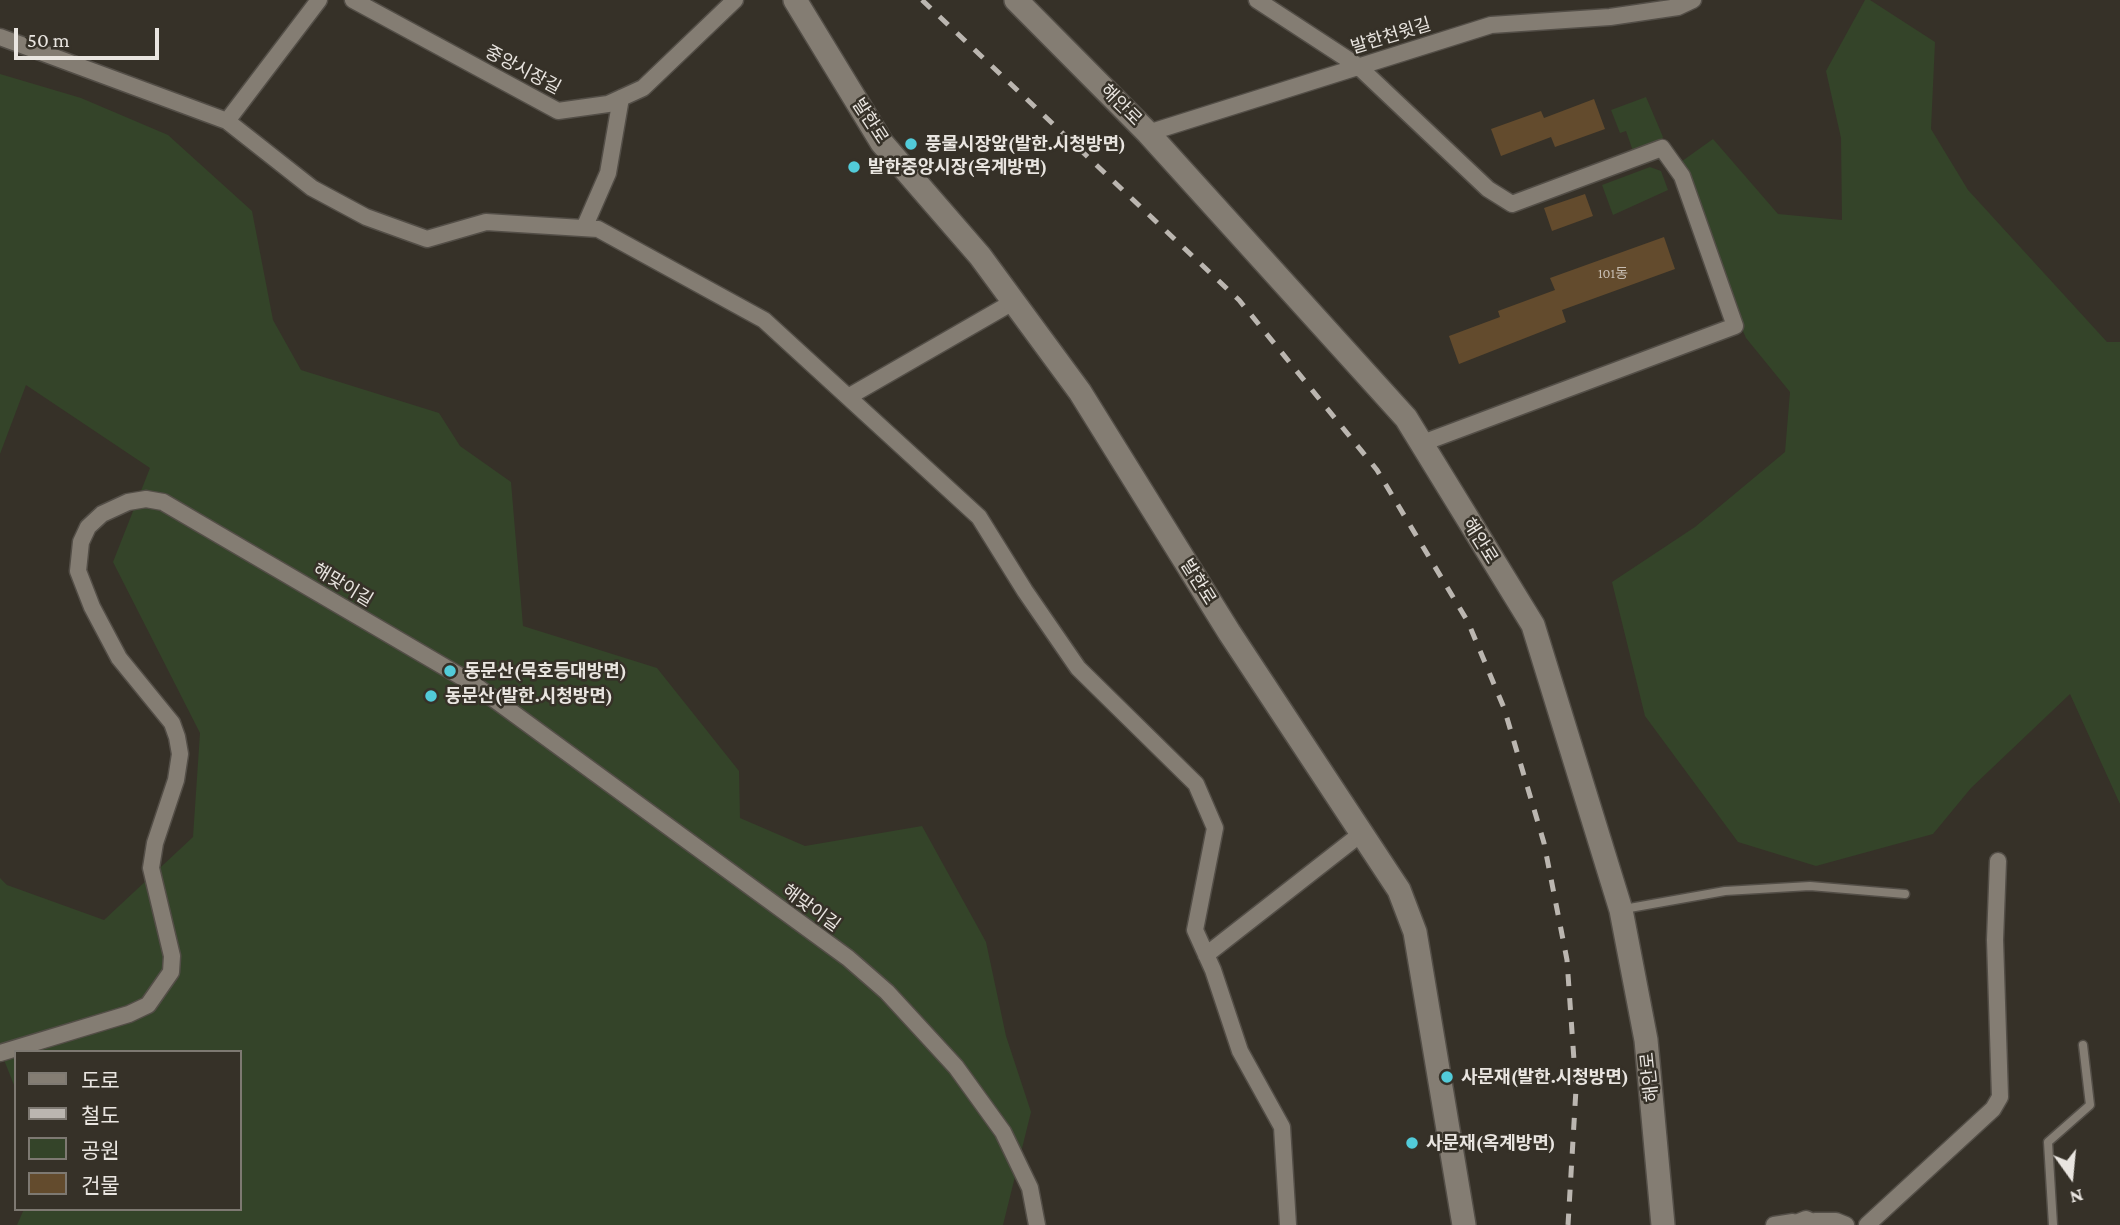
<!DOCTYPE html>
<html>
<head>
<meta charset="utf-8">
<style>
	body { margin:0 }
	#map { position:relative; width:2120px; height:1225px; overflow:hidden; background:#363128; font-family:"Crimson Pro","Noto Sans KR",serif }
	canvas { display:block }
	.legend { position:absolute; left:14px; top:1050px; width:228px; height:161px; box-sizing:border-box; background:#363128; border:2px solid #7e7972; margin:0; padding:9px 12px; list-style:none; font-size:21px; color:#e9e5e0 }
	.legend li { display:flex; align-items:center; gap:14px; height:35px }
	.legend b { width:35px; border:2px solid #7e7972 }
	.north { position:absolute; left:2036px; top:1141px; width:70px; height:70px; -webkit-text-stroke:5px #363128; paint-order:stroke; rotate:165deg; font-size:19px; font-weight:700; line-height:28px; text-align:center; color:#e9e5e0 }
	.north::after { content:''; display:block; margin:auto; width:24px; height:32px; background:#e9e5e0; clip-path:polygon(50% 0,100% 100%,50% 72%,0 100%) }
	.scale { position:absolute; left:14px; top:28px; width:145px; height:32px; box-sizing:border-box; border:4px solid #e9e5e0; border-top:0; padding-left:9px; font-size:21px; line-height:24px; white-space:nowrap; color:#e9e5e0; -webkit-text-stroke:5px #363128; paint-order:stroke }
</style>
</head>
<body>
<div id="map">
<canvas width="2120" height="1225"></canvas>
<ul class="legend">
<li><b style="height:9px;background:#847d73"></b>도로</li>
<li><b style="height:9px;background:#bbb6b0"></b>철도</li>
<li><b style="height:19px;background:#344429"></b>공원</li>
<li><b style="height:19px;background:#634b2d"></b>건물</li>
</ul>
<div class="north">N</div>
<div class="scale">50 m</div>
</div>
<script>
const context = document.querySelector('canvas').getContext('2d');
context.lineJoin = 'round';
function fillPath(path, color) { context.fillStyle = color; context.fill(path, 'evenodd'); }
const toPath = rows => new Path2D(rows.map(r => 'M' + r).join(''));
function stroke(path, color, width, dash) { context.strokeStyle = color; context.lineWidth = width; context.lineCap = dash ? 'butt' : 'round'; context.setLineDash(dash || []); context.stroke(path); }
function drawText(font, color, halo, rows, align = 'center') {
  context.font = font + ' "Crimson Pro","Noto Sans KR",serif'; context.lineWidth = 5; context.setLineDash([]); context.textBaseline = 'middle'; context.strokeStyle = halo; context.fillStyle = color; for (const [text, x, y, turn = 0] of rows) {
    context.save(); context.translate(x, y); context.rotate((+turn || 0) * Math.PI / 180); context.textAlign = isNaN(turn) ? turn : align; if (halo) context.strokeText(text, 0, 0); context.fillText(text, 0, 0); context.restore();
  }
}
const green = toPath([
	[1865,0,1870,0,1935,42,1931,129,1968,190,2107,342,2120,342,2120,804,2070,694,1971,788,1933,834,1816,866,1738,842,1645,716,1612,582,1695,527,1785,452,1790,392,1746,338,1671,169,1713,139,1778,214,1842,220,1841,138,1826,71],
	[0,74,81,98,168,135,252,211,273,320,301,370,439,413,460,446,511,482,523,626,657,668,739,771,740,818,805,846,922,826,986,942,1006,1036,1031,1112,1003,1225,17,1225,24,1209,240,1209,240,1052,16,1052,16,1090,0,1050,0,878,7,885,104,920,193,837,200,733,113,562,150,468,26,385,0,454],
	[1646,97,1663,137,1659,145,1634,154,1626,131,1620,133,1611,110],
	[1650,167,1661,171,1668,190,1613,215,1602,185]
]);
const building = toPath([
	[1594,99,1605,129,1555,147,1551,137,1501,156,1491,129,1541,111,1544,118],
	[1585,194,1593,216,1552,231,1544,208],
	[1664,237,1675,269,1562,310,1566,322,1459,364,1449,336,1500,317,1498,311,1555,290,1550,278]
]);
const lane = toPath([
	[1624,909,1725,891,1810,886,1905,894],
	[2053,1225,2048,1142,2090,1105,2083,1045]
]);
const street = toPath([
	[353,0,558,111,608,104,643,88,735,0],
	[1257,0,1358,66,1488,189,1512,204,1662,148,1682,176,1735,326,1420,444],
	[0,37,227,121,312,188,366,217,427,239,486,222,598,229,764,320,979,517,1025,591,1078,668,1196,784,1215,828,1195,930,1213,970,1240,1051,1282,1127,1288,1225],
	[227,121,319,0],
	[1148,133,1491,25,1610,17,1678,7,1693,0],
	[584,228,608,173,621,98],
	[848,397,1013,302],
	[1206,955,1362,833],
	[0,1053,129,1014,148,1005,171,972,172,956,151,868,155,843,176,780,180,754,177,737,172,723,119,658,92,607,78,571,81,542,88,527,102,514,128,502,146,499,163,502,472,683,848,958,887,992,956,1067,1003,1132,1030,1188,1037,1225],
	[1815,1221,1836,1221,1846,1225],
	[1774,1225,1793,1222],
	[1791,1225,1806,1219,1819,1225],
	[1867,1225,1993,1109,2000,1097,1995,940,1998,861]
]);
const secondary = toPath([
	[795,0,882,143,980,256,1080,392,1229,632,1399,890,1415,932,1464,1225],
	[1016,0,1148,133,1406,418,1533,625,1621,910,1646,1040,1663,1225]
]);
const rail = toPath([
	[922,0,1239,300,1377,470,1468,622,1504,708,1544,843,1567,960,1576,1089,1568,1225]
]);
const markers = [
	[911,144,7,"#52cbd9"],
	[854,167,7,"#52cbd9"],
	[450,671,7,"#52cbd9"],
	[431,696,7,"#52cbd9"],
	[1447,1077,7,"#52cbd9"],
	[1412,1143,7,"#52cbd9"]
];
const numberNames = [
	["101동",1613,274]
];
const streetNames = [
	["발한천윗길",1391,36,-17],
	["중앙시장길",523,70,28],
	["해안로",1121,105,45],
	["발한로",870,121,57],
	["해안로",1480,541,58],
	["발한로",1198,582,58],
	["해맞이길",343,585,31],
	["해맞이길",811,908,36],
	["해안로",1650,1077,-96]
];
const poiNames = [
	["풍물시장앞(발한.시청방면)",925,144],
	["발한중앙시장(옥계방면)",868,167],
	["동문산(묵호등대방면)",464,671],
	["동문산(발한.시청방면)",445,696],
	["사문재(발한.시청방면)",1461,1077],
	["사문재(옥계방면)",1426,1143]
];
fillPath(green, '#344429');
fillPath(building, '#634b2d');
stroke(lane, '#534e47', 11);
stroke(street, '#534e47', 19);
stroke(secondary, '#534e47', 26);
stroke(lane, '#847d73', 8);
stroke(street, '#847d73', 16);
stroke(secondary, '#847d73', 23);
stroke(rail, '#bbb6b0', 5, [12, 12]);
for (const [x, y, r, color] of markers) { const dot = new Path2D(); dot.arc(x, y, r, 0, 2 * Math.PI); context.fillStyle = color; context.fill(dot); stroke(dot, '#363128', 2.5); }
drawText('14px', '#c8beb3', null, numberNames);
drawText('18px', '#e9e5e0', '#363128', streetNames);
drawText('bold 18px', '#e9e5e0', '#363128', poiNames, 'left');
</script>
</body>
</html>
